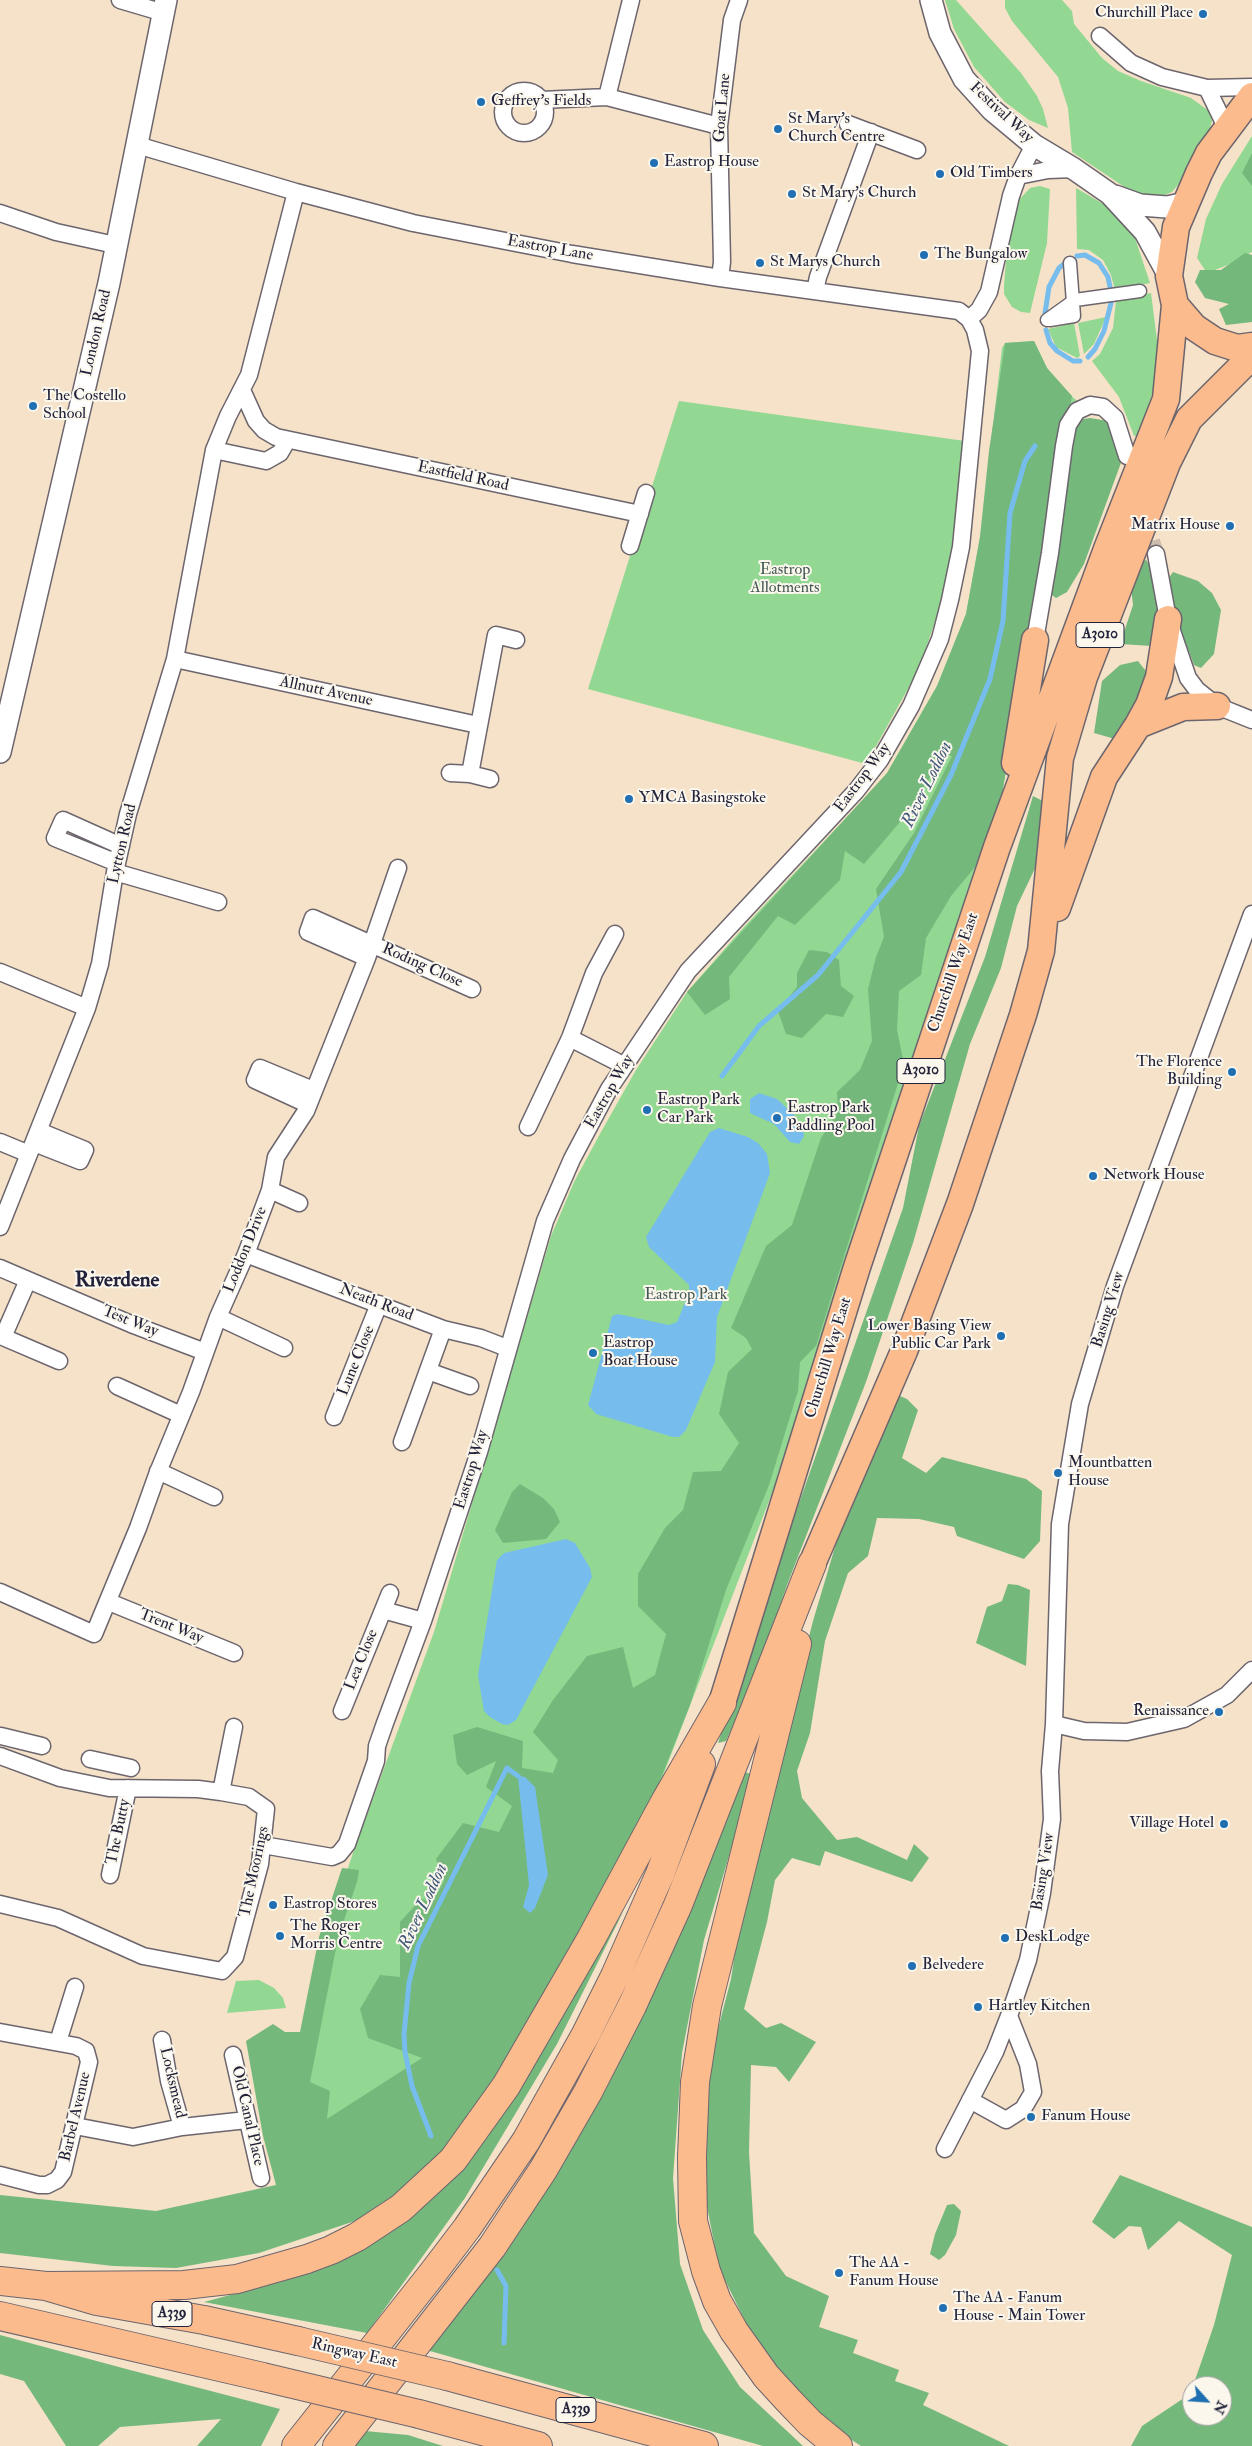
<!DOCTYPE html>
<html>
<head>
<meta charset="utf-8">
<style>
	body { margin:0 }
	#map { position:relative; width:1252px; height:2446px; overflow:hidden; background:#f5e2c9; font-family:"IM FELL Double Pica",serif }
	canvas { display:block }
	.north { position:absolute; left:1182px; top:2376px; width:50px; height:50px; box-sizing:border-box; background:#fbf7ec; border:1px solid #a4a2a5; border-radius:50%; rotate:116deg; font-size:14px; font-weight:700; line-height:20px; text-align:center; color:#22223b }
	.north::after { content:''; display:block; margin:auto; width:18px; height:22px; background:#1f6fb2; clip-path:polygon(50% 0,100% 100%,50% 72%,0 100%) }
</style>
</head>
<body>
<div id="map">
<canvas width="1252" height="2446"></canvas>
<div class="north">N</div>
</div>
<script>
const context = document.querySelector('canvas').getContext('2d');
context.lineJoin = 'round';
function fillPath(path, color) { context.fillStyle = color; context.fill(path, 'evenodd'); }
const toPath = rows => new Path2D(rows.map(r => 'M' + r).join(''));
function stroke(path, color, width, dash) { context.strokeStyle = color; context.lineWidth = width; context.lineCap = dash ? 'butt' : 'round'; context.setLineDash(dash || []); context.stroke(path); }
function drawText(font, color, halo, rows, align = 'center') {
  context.font = font + ' "IM FELL Double Pica",serif'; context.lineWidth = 4; context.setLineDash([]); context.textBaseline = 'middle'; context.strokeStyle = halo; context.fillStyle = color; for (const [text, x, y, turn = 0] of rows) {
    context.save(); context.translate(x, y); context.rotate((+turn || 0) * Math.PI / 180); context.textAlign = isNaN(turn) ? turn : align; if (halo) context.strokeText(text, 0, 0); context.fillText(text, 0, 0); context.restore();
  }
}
const green = toPath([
	[945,0,956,0,1021,73,1037,96,1043,109,1048,128,1029,120,1005,102,974,67,954,29],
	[1005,0,1062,0,1072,11,1074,24,1102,58,1118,71,1141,81,1191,98,1209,111,1212,121,1210,128,1182,180,1172,192,1162,196,1144,195,1126,188,1072,152,1068,108,1058,77,1012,21,1005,8],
	[1252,136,1252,252,1228,265,1212,271,1205,270,1197,258,1206,219,1222,184],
	[1040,186,1050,189,1047,243,1030,313,1021,312,1012,307,1004,294,1004,285,1007,249,1018,201,1030,188],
	[1076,188,1105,205,1122,221,1135,238,1150,283,1115,290,1111,275,1103,260,1089,250,1077,249],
	[1151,293,1158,348,1154,388,1139,436,1134,436,1119,397,1092,361,1100,354,1113,328,1116,301],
	[1106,317,1094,344,1084,354,1078,323],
	[1074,323,1080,356,1077,358,1056,347,1048,329],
	[1034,341,1047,368,1060,385,1078,402,1036,591,1002,794,970,886,803,1413,652,1804,449,2150,281,2118,302,2040,317,1959,354,1850,434,1632,551,1236,574,1182,601,1132,636,1070,687,992,743,928,886,775,937,686,966,614,980,537,1002,348,1005,343],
	[679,401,965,441,949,580,919,669,866,764,588,689],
	[259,1980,274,1988,283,1998,286,2008,227,2013,236,1981]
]);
const forest = toPath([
	[1252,153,1252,186,1242,173],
	[1245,253,1252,255,1252,322,1226,325,1219,309,1229,304,1205,298,1195,282,1200,270,1221,270],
	[1034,341,1047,368,1072,396,1002,794,975,867,951,896,926,938,921,975,899,991,897,1030,904,1064,816,1346,800,1362,798,1391,769,1485,726,1590,690,1705,647,1813,503,2075,449,2150,406,2189,358,2220,259,2253,176,2268,113,2266,0,2253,0,2195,156,2211,276,2185,263,2136,246,2041,273,2024,285,2032,300,2032,319,1937,342,1868,359,1870,357,1882,338,1938,310,2082,330,2091,327,2119,422,2058,368,2038,360,2009,380,1975,400,1977,400,1922,421,1899,433,1901,444,1881,436,1859,463,1823,499,1832,512,1806,486,1787,496,1761,467,1775,457,1764,453,1735,477,1727,523,1741,522,1768,553,1773,558,1760,533,1732,553,1700,587,1656,623,1647,633,1688,655,1675,666,1634,638,1606,638,1574,665,1528,683,1510,693,1472,721,1471,739,1443,719,1414,728,1372,752,1349,746,1338,731,1328,766,1246,792,1225,821,1138,838,1112,837,1092,860,1070,872,1041,868,989,876,957,884,937,876,889,914,833,952,756,945,754,906,815,864,864,845,851,840,880,795,925,778,916,729,977,730,999,705,1015,687,992,887,773,937,686,966,614,980,537,989,451,1005,343],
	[1090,418,1108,421,1122,460,1084,564,1067,592,1056,598,1052,595,1064,466,1077,420],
	[1146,560,1156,573,1155,598,1165,629,1152,646,1120,644,1133,605,1131,587,1138,563],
	[1173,572,1198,581,1212,593,1221,610,1214,654,1201,668,1194,665,1174,612,1166,582],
	[1138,661,1152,679,1115,739,1094,733,1102,681,1120,665],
	[1033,796,1043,801,1039,860,1017,906,1001,968,970,1044,913,1243,866,1382,787,1585,762,1658,726,1741,718,1743,780,1557,903,1208,919,1126,985,957],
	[809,950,827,952,839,960,841,986,854,996,843,1017,826,1014,802,1038,786,1034,778,1011,797,987,797,973],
	[891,1392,907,1399,918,1410,902,1458,926,1473,942,1457,1026,1479,1042,1491,1040,1541,1024,1559,957,1536,954,1527,919,1519,877,1518,868,1556,848,1573,825,1641,810,1733,797,1771,802,1798,837,1840,857,1837,907,1860,914,1844,929,1858,912,1882,825,1851,820,1866,792,1858,775,1880,767,1922,744,2009,766,2028,781,2023,816,2042,789,2082,776,2067,751,2065,749,2152,754,2233,786,2276,829,2296,819,2327,858,2340,853,2353,899,2370,895,2381,929,2393,923,2405,1009,2446,861,2446,832,2427,791,2385,752,2335,719,2268,703,2186,711,2056,731,1979,745,1887,813,1621,846,1510],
	[520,1484,543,1498,554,1509,560,1522,546,1539,503,1543,495,1530,512,1492],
	[1008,1584,1018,1585,1030,1590,1026,1666,976,1643,987,1607,1002,1601],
	[745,1772,753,1775,704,1940,682,2053,673,2178,680,2264,703,2330,740,2387,803,2446,763,2446,423,2349,466,2300],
	[623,1912,557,2044,465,2198,367,2333,204,2302,264,2286,340,2260,397,2226,562,2012],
	[1120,2175,1252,2227,1252,2446,1131,2446,1142,2426,1190,2394,1192,2388,1192,2416,1222,2416,1222,2386,1193,2386,1214,2325,1232,2255,1179,2221,1148,2250,1141,2227,1129,2226,1114,2239,1092,2222],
	[954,2204,961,2211,956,2235,945,2255,939,2260,930,2254,935,2234,947,2205],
	[0,2335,130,2370,280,2409,261,2446,197,2446,221,2419,120,2427,98,2446,66,2446,24,2381,0,2374],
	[365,2431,408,2435,443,2446,353,2446]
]);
const water = toPath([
	[759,1093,777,1099,794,1115,803,1131,804,1136,799,1144,790,1142,774,1124,750,1113,750,1099],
	[719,1128,748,1137,758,1143,767,1154,770,1173,717,1317,715,1362,686,1430,679,1437,673,1437,596,1414,588,1405,612,1316,618,1314,669,1325,677,1322,689,1293,689,1285,649,1247,646,1237,710,1132],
	[566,1539,575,1543,590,1568,592,1577,516,1720,508,1725,502,1724,490,1717,484,1711,478,1675,497,1560,504,1553],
	[518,1776,525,1777,535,1787,548,1875,535,1908,530,1913,523,1907,529,1885]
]);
const stream = toPath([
	[1077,256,1085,255,1099,263,1108,277,1110,287],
	[1045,313,1049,287,1059,268,1064,264],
	[1046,330,1050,343,1057,351,1073,361,1080,361],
	[1088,357,1095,349,1104,331,1111,303],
	[722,1076,759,1026,818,975,901,872,951,775,990,679,1003,621,1010,513,1025,461,1035,446],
	[431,2136,412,2086,405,2052,404,2034,409,1983,418,1946,507,1768,518,1776],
	[497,2270,506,2286,504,2343]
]);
const minorTunnel = toPath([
	[1145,518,1156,554]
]);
const pedestrian = toPath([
	[1047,320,1075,300,1140,291],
	[1050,320,1074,316,1070,263]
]);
const minor = toPath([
	[120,0,164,13],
	[631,0,607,97,719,126],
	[1100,36,1131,63,1162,77,1207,88,1252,87],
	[1207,88,1227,129],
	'503 112a21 21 0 1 1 42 0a21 21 0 1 1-42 0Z',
	[541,100,607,97],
	[848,124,917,150],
	[137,145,296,192,413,223,572,254,720,278,959,311,969,319,975,330,980,351,961,547,950,600,940,639,911,706,880,760,856,791,688,971,609,1089,572,1159,545,1221,479,1452,423,1621,385,1723,377,1746,376,1761,347,1844,339,1854,332,1857,263,1845],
	[1018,176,1048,170,1074,169],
	[0,213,56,232,115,245],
	[720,278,722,262,719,126,732,20,739,0],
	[815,291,818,277,871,132],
	[969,319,979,310,989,292,1011,196,1018,176,1034,145],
	[242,390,256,421,264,430,276,437,640,514],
	[214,450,266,461,280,453,287,441],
	[630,546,646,493],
	[1156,554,1168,619,1188,678,1197,690,1217,706,1252,720],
	[1035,640,1050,553,1064,446,1068,425,1077,411,1090,405,1103,407,1115,418,1127,456],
	[175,659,478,725],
	[450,773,470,774,490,779],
	[470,774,496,635,516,640],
	[117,863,55,838,63,820,121,846],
	[115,872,218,902],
	[367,958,308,932,313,918,472,989],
	[0,972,87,1008],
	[570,1038,623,1065],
	[307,1104,255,1080,260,1068,313,1090],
	[528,1127,570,1038,594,973,615,934],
	[0,1142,29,1154],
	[34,1143,80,1161,85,1150,39,1131],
	[270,1190,299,1203],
	[0,1227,87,1008,100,964,115,872,128,814,175,659,214,450,228,416,249,375,296,192],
	[246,1254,443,1329,481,1338,507,1348],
	[0,1268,131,1324,205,1352],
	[28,1280,3,1337,59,1361],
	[218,1317,284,1348],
	[428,1371,470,1386],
	[117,1386,181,1415],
	[334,1417,379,1304],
	[402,1442,443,1329],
	[158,1471,214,1497],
	[0,1592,94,1634,138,1528,158,1472,191,1392,218,1317,246,1254,270,1190,276,1157,306,1111,367,958,398,868],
	[109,1602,234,1653],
	[383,1610,423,1621],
	[342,1711,390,1593],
	[1054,1724,1084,1731,1127,1732,1184,1719,1227,1695,1252,1670],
	[1,1736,42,1746],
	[0,1756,60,1778,109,1788,198,1789,221,1792,249,1797,266,1809,260,1864,235,1957,222,1971,143,1956,58,1918,0,1904],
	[90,1759,131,1768],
	[221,1792,234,1727],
	[110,1875,128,1788],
	[0,2032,76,2046,86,2051,89,2062,63,2172,57,2180,47,2185,39,2185,0,2175],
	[162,2040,169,2081,182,2127],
	[58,2042,75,1987],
	[233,2055,261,2178],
	[970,2100,1006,2120,1023,2109,1033,2092,1028,2064,1009,2016],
	[75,2126,133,2137,182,2127,247,2120],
	[945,2149,995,2052,1009,2016,1028,1960,1042,1893,1052,1819,1050,1771,1054,1724,1060,1524,1080,1404,1115,1286,1252,914]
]);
const tertiary = toPath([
	[931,0,940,33,964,79,992,110,1034,145,1074,169,1110,194,1145,232,1169,276],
	[1115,196,1140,205,1167,207,1186,203],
	[0,752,109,283,166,0]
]);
const primary = toPath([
	[1252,96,1209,153,1199,173,1176,227,1169,276,1175,305,1194,327,1215,341,1237,348,1252,346],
	[1138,725,1183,707,1217,706],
	[1015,763,1035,640],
	[1057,908,1104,777,1138,725,1149,705,1159,677,1168,619],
	[812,1564,904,1351,960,1204,1023,1015,1041,951,1060,758,1084,677,1167,463,1189,419,1252,356],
	[722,1703,857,1267,997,847,1107,549,1166,399,1175,305]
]);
const trunk = toPath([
	[797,1644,707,2006,695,2082,692,2157,693,2221,706,2271,717,2301,734,2331,766,2376,788,2400,810,2423,838,2446],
	[0,2281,46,2286,97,2301,204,2320,298,2341],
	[46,2286,184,2285,237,2279,307,2259,331,2250,357,2237,401,2208,453,2160,506,2086,591,1939,666,1800,722,1703],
	[0,2316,263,2377],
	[447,2376,704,2446],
	[419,2414,538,2446],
	[296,2446,432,2274,467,2228,526,2141,586,2034,615,1976,660,1874,701,1764],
	[337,2446,492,2247,543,2170,588,2092,632,2006,678,1905,812,1564]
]);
const trunkBridge = toPath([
	[298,2341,447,2376],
	[263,2377,419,2414]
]);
const markers = [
	[1203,14,5,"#1f6fb2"],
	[481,102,5,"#1f6fb2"],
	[778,129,5,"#1f6fb2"],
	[654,163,5,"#1f6fb2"],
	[940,174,5,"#1f6fb2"],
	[792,194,5,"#1f6fb2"],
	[924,255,5,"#1f6fb2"],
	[760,263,5,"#1f6fb2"],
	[33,406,5,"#1f6fb2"],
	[1230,526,5,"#1f6fb2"],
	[629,799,5,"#1f6fb2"],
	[1232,1072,5,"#1f6fb2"],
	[647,1110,5,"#1f6fb2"],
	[777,1118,5,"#1f6fb2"],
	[1093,1176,5,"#1f6fb2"],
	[1001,1336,5,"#1f6fb2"],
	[593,1353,5,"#1f6fb2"],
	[1058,1473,5,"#1f6fb2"],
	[1219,1712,5,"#1f6fb2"],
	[1224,1824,5,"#1f6fb2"],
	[273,1905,5,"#1f6fb2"],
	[280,1936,5,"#1f6fb2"],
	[1005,1938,5,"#1f6fb2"],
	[912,1966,5,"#1f6fb2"],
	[978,2007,5,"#1f6fb2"],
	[1031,2117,5,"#1f6fb2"],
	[839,2273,5,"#1f6fb2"],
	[943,2308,5,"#1f6fb2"]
];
const shields = [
	[1100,635,48],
	[921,1071,48],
	[172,2314,40],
	[576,2410,40]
];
const shieldNames = [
	["A3010",1100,635],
	["A3010",921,1071],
	["A339",172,2314],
	["A339",576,2410]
];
const poiNames = [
	["Churchill Place",1193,14,"right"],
	["Geffrey's Fields",491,102],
	["St Mary's",788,120],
	["Church Centre",788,138],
	["Eastrop House",664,163],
	["Old Timbers",950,174],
	["St Mary's Church",802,194],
	["The Bungalow",934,255],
	["St Marys Church",770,263],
	["The Costello",43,397],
	["School",43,415],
	["Matrix House",1220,526,"right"],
	["YMCA Basingstoke",639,799],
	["The Florence",1222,1063,"right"],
	["Building",1222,1081,"right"],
	["Eastrop Park",657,1101],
	["Car Park",657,1119],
	["Eastrop Park",787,1109],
	["Paddling Pool",787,1127],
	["Network House",1103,1176],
	["Lower Basing View",991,1327,"right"],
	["Public Car Park",991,1345,"right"],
	["Eastrop",603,1344],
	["Boat House",603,1362],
	["Mountbatten",1068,1464],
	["House",1068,1482],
	["Renaissance",1209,1712,"right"],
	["Village Hotel",1214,1824,"right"],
	["Eastrop Stores",283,1905],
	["The Roger",290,1927],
	["Morris Centre",290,1945],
	["DeskLodge",1015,1938],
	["Belvedere",922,1966],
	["Hartley Kitchen",988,2007],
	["Fanum House",1041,2117],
	["The AA -",849,2264],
	["Fanum House",849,2282],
	["The AA - Fanum",953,2299],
	["House - Main Tower",953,2317]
];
const streetNames = [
	["Goat Lane",723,108,-85],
	["Festival Way",1001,113,43],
	["Eastrop Lane",550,249,10],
	["London Road",97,333,-77],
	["Eastfield Road",463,477,12],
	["Allnutt Avenue",326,692,12],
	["Eastrop Way",863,778,-53],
	["Lytton Road",123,844,-77],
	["Roding Close",422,966,24],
	["Churchill Way East",954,973,-71],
	["Eastrop Way",610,1092,-60],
	["Loddon Drive",246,1250,-68],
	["Neath Road",376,1303,21],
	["Basing View",1109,1310,-73],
	["Test Way",130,1322,22],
	["Churchill Way East",829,1358,-73],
	["Lune Close",357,1361,-68],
	["Eastrop Way",472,1470,-73],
	["Trent Way",171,1627,22],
	["Lea Close",362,1660,-68],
	["The Butty",119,1832,-78],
	["The Moorings",255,1872,-78],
	["Basing View",1044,1872,-81],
	["Locksmead",172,2083,77],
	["Old Canal Place",247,2116,77],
	["Barbel Avenue",76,2117,-77],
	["Ringway East",354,2354,13]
];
const parkNames = [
	["Eastrop",785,571],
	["Allotments",785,589],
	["Eastrop Park",686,1296]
];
const waterNames = [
	["River Loddon",928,785,-64],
	["River Loddon",424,1907,-65]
];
const districtNames = [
	["Riverdene",117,1281]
];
fillPath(green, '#92d892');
fillPath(forest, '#75b87c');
fillPath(water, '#76bdee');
stroke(stream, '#76bdee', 5);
stroke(minorTunnel, '#cbbcad', 16, [16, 8]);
stroke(pedestrian, '#6c656d', 15);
stroke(minor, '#6c656d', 19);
stroke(tertiary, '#6c656d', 24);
stroke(primary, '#6c656d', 29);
stroke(trunk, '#6c656d', 30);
stroke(pedestrian, '#fff', 12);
stroke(minor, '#fff', 16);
stroke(tertiary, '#fff', 21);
stroke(primary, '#fbbb8d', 26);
stroke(trunk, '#fbbb8d', 28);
stroke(trunkBridge, '#6c656d', 30, []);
stroke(trunkBridge, '#fbbb8d', 28);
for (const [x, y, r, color] of markers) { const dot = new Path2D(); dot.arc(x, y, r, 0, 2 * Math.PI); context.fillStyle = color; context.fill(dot); stroke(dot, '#fbf7ec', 2); }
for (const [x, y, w] of shields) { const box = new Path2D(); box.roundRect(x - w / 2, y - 12.5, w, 25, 4); context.fillStyle = '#fbf7ec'; context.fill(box); stroke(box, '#22223b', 1); }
drawText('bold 15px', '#22223b', null, shieldNames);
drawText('16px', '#22223b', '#fbf7ec', poiNames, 'left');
drawText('16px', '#22223b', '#fbf7ec', streetNames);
drawText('16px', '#445955', '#fbf7ec', parkNames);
drawText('italic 18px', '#3f587a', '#fbf7ec', waterNames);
drawText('bold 21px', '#22223b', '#fbf7ec', districtNames);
</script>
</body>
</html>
